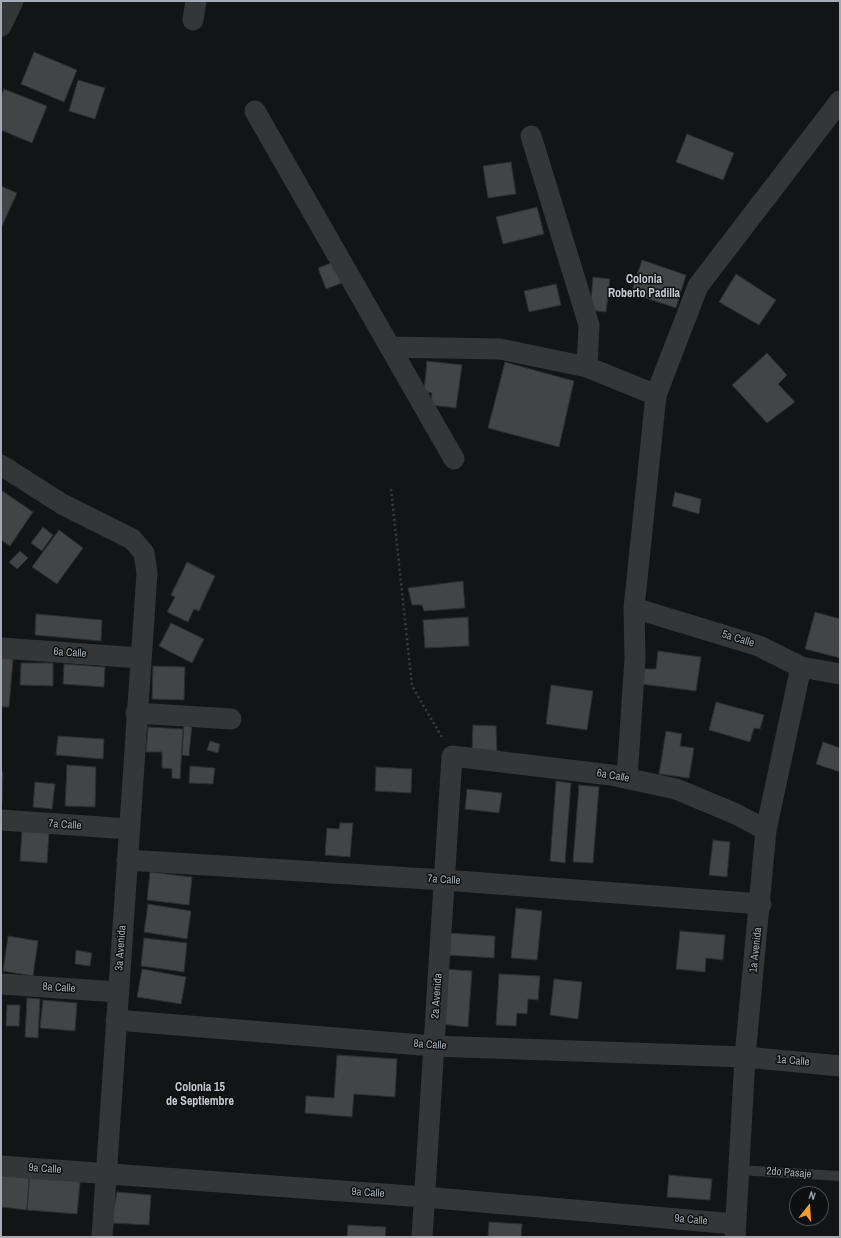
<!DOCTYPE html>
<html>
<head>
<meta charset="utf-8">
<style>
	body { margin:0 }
	#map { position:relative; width:841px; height:1238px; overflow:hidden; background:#131415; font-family:"Archivo Narrow",sans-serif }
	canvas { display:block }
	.frame { position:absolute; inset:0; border:2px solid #a5acb6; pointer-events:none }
	.north { position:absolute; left:789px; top:1186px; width:40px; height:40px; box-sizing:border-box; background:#0e0f10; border:1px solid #4a4e52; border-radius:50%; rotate:17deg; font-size:11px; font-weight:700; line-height:16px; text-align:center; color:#a5acb6 }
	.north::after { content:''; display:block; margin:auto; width:14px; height:18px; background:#f39b2e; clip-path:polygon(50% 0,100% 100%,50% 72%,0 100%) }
</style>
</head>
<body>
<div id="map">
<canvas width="841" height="1238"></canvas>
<div class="frame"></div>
<div class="north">N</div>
</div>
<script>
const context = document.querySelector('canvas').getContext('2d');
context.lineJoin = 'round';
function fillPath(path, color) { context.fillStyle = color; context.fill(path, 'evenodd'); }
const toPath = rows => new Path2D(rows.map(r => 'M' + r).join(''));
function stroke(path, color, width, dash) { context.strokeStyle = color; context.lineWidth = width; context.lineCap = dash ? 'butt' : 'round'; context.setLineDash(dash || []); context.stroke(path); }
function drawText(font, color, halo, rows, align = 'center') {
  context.font = font + ' "Archivo Narrow",sans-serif'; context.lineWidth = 3; context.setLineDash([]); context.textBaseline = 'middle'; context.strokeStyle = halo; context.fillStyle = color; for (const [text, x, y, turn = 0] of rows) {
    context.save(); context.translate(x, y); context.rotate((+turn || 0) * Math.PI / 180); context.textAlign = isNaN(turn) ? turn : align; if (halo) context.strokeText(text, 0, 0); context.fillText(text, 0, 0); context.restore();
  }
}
const building = toPath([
	[34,52,77,70,64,102,21,84,34,52],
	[78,80,105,88,95,119,69,111,78,80],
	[4,89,47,106,32,143,1,130,1,96,4,89],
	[687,134,734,153,723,180,676,162,687,134],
	[511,162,516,194,488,198,483,166,511,162],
	[1,186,17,193,2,226,1,225,1,186],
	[537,207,544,234,503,244,496,217,537,207],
	[642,260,686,275,676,308,631,293,642,260],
	[334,262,342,283,326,289,318,268,334,262],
	[736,274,776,300,759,325,719,302,736,274],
	[593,277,610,279,606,312,590,310,593,277],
	[556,284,561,305,529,312,524,291,556,284],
	[767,353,787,375,778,384,795,402,767,423,732,385,767,353],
	[427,361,462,365,456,408,430,405,432,393,424,391,427,361],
	[505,362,574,381,559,447,488,428,505,362],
	[1,490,33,512,10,546,1,540,1,490],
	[675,492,701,499,699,514,672,506,675,492],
	[43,527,53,535,42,551,31,543,43,527],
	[59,530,83,548,57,584,32,567,59,530],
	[20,551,28,558,17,569,9,562,20,551],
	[187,562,215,576,199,611,194,609,188,622,167,612,175,597,171,595,187,562],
	[463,581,465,608,424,611,422,605,412,605,408,588,463,581],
	[815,612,840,619,840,658,805,649,815,612],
	[36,614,102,620,101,641,35,635,36,614],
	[468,617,469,646,425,648,423,620,468,617],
	[171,623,204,639,192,663,159,646,171,623],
	[658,651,701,657,696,691,641,684,643,669,656,669,658,651],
	[1,658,13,659,9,707,1,707,1,658],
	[21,663,53,663,53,686,20,685,21,663],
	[64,664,105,667,104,687,63,684,64,664],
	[153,666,185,667,184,700,152,699,153,666],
	[551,685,593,691,587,730,546,724,551,685],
	[716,702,764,715,760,729,754,728,750,742,709,730,716,702],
	[184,723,192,724,189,756,182,755,184,723],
	[473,725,496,726,497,752,472,750,473,725],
	[148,727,183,729,180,779,172,778,172,769,162,768,162,752,146,752,148,727],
	[666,731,682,734,680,746,694,748,689,778,659,774,666,731],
	[58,736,104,739,103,759,56,755,58,736],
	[210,741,220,744,218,753,207,750,210,741],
	[823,742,840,748,840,772,816,764,823,742],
	[67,765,96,767,95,807,65,806,67,765],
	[190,766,215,768,213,784,189,783,190,766],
	[376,767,412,769,411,793,375,791,376,767],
	[1,772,3,772,2,803,1,803,1,772],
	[556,781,571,783,565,863,550,861,556,781],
	[35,782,55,784,52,809,33,807,35,782],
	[579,785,599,787,593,863,573,862,579,785],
	[467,789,502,793,499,813,465,809,467,789],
	[340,823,353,823,350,857,325,855,327,828,339,829,340,823],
	[22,830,49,833,47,863,20,861,22,830],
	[713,840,730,842,727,877,709,875,713,840],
	[150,872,192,877,189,905,147,900,150,872],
	[148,904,191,911,187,939,144,932,148,904],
	[516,908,542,911,537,960,511,958,516,908],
	[680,931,725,935,723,960,706,958,705,972,676,969,680,931],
	[448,933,495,936,494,958,447,955,448,933],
	[8,936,38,941,33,976,3,971,8,936],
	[144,938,187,943,184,972,141,966,144,938],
	[76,950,92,953,90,966,75,964,76,950],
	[142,969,186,977,181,1004,137,997,142,969],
	[445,969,472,971,468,1027,441,1024,445,969],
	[499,974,540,976,538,1000,528,999,527,1014,517,1013,516,1026,496,1025,499,974],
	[554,979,582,982,578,1019,550,1015,554,979],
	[27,998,40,999,38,1038,25,1037,27,998],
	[43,1000,77,1003,75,1031,40,1028,43,1000],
	[7,1005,20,1005,19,1026,6,1026,7,1005],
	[337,1055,397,1059,395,1097,354,1094,352,1117,305,1113,306,1096,334,1098,337,1055],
	[1,1166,30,1169,27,1210,1,1207,1,1166],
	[30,1169,81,1173,77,1214,27,1210,30,1169],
	[669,1175,712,1179,710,1200,667,1197,669,1175],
	[117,1192,151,1195,149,1225,111,1223,117,1192],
	[489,1222,522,1224,521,1237,488,1237,489,1222],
	[348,1225,386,1227,385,1237,347,1237,348,1225]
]);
const path = toPath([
	[391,489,412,686,443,739]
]);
const service = toPath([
	[738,1170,840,1176]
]);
const minor = toPath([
	[193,20,196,1],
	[1,26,13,1],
	[255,111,454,459],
	[531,136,589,325,587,367],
	[390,347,500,349,587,367,656,395],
	[1,465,62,504,132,539,144,553,147,573,102,1237],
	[634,608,759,646,801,667,840,674],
	[1,648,140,658],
	[136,713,231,719],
	[627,778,635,659,634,608,656,395,698,286,840,101],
	[1,820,129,829],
	[127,860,444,880,761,904],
	[1,984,118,992],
	[116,1020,434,1046,745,1057,840,1066],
	[1,1166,424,1197,735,1224],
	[422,1237,452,756,611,775,676,789,736,814,766,830],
	[735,1237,745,1057,766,830,801,667]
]);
const streetNames = [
	["5a Calle",738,639,17],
	["6a Calle",70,653,4],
	["6a Calle",613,776,10],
	["7a Calle",65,825,4],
	["7a Calle",444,880,4],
	["3a Avenida",121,948,-86],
	["1a Avenida",756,950,-84],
	["8a Calle",59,988,4],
	["2a Avenida",437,996,-86],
	["8a Calle",430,1045,4],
	["1a Calle",793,1061,5],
	["9a Calle",45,1169,4],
	["2do Pasaje",789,1173,4],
	["9a Calle",368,1193,4],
	["9a Calle",691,1220,5]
];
const neighbourhoodNames = [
	["Colonia",644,280],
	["Roberto Padilla",644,294],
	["Colonia 15",200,1088],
	["de Septiembre",200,1102]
];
fillPath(building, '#424448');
stroke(building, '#2d2e31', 1);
stroke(path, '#3a3d41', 2.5, [2, 3]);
stroke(service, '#34363a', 10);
stroke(minor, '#34363a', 21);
drawText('11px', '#a5acb6', '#0e0f10', streetNames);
drawText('bold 12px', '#c6cad2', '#0e0f10', neighbourhoodNames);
</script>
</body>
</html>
